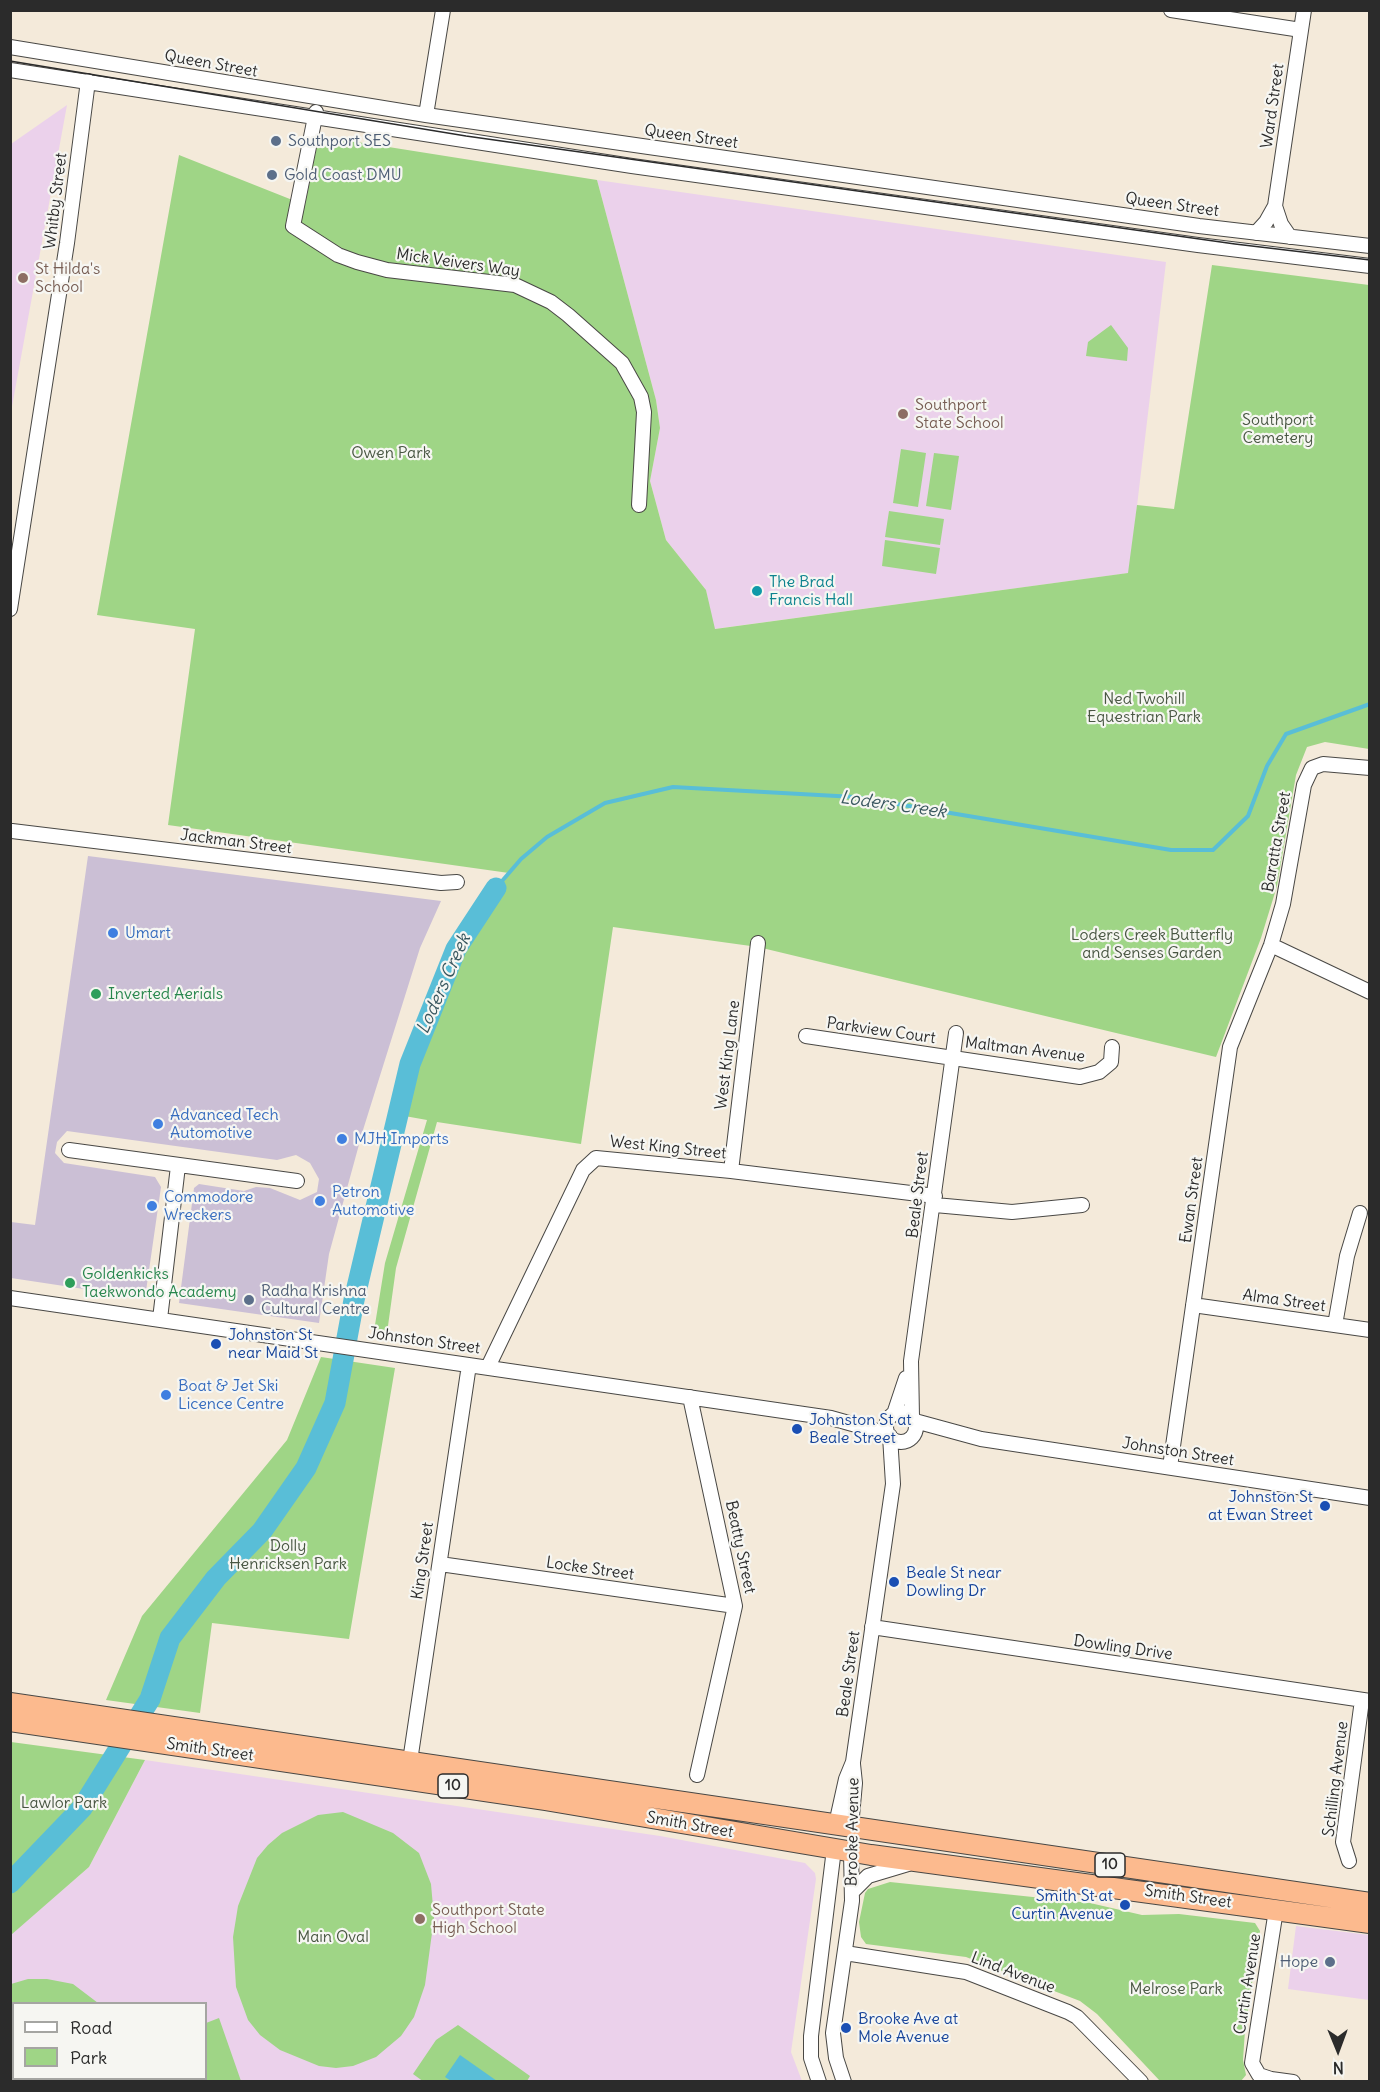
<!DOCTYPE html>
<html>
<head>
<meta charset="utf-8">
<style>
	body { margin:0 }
	#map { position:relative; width:1380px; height:2092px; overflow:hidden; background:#f4eada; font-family:Delius,sans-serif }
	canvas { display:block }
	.frame { position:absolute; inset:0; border:12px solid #2b2b2b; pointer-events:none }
	.legend { position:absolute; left:12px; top:2002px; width:195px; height:78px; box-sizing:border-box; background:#f6f6f2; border:2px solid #a5a5a2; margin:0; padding:8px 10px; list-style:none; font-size:18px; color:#2b2b2b }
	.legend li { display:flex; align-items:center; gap:12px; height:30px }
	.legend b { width:30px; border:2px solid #a5a5a2 }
	.north { position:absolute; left:1308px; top:2020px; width:60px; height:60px; -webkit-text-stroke:4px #f6f6f2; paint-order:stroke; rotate:179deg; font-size:16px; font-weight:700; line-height:24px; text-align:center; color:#2b2b2b }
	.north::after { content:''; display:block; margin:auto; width:21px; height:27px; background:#2b2b2b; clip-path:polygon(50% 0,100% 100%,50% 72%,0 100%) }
</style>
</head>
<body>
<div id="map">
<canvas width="1380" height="2092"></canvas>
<div class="frame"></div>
<ul class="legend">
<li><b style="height:8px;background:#fff"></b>Road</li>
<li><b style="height:16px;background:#9fd586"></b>Park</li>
</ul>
<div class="north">N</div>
</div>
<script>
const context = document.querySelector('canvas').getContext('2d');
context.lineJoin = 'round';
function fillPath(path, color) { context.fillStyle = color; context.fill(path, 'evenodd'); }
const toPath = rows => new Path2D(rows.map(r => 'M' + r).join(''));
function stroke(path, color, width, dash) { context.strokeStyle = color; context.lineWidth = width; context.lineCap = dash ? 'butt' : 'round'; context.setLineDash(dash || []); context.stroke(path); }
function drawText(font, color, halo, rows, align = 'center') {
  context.font = font + ' Delius,sans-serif'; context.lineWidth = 4.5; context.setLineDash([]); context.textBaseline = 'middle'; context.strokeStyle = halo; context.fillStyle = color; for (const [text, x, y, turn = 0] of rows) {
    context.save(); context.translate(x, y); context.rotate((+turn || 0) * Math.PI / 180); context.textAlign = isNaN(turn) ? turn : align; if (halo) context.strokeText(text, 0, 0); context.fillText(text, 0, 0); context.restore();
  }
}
const built = toPath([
	[67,105,11,412,11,144],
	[597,180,1166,262,1129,573,714,629,706,590,666,540,650,481,660,428,656,400],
	[145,1760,660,1836,805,1863,815,1873,816,1879,791,2052,802,2081,11,2081,10,1935,89,1867],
	[14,2004,206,2004,206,2078,14,2078],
	[1296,1926,1369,1935,1369,2000,1288,1989]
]);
const industrial = toPath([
	[88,856,441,901,420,948,363,1130,329,1254,319,1323,179,1303,194,1188,199,1184,244,1191,256,1187,270,1188,300,1200,317,1192,319,1179,310,1163,296,1155,277,1160,67,1131,57,1142,55,1153,64,1163,155,1177,161,1187,146,1291,137,1297,11,1278,11,1222,35,1225]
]);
const green = toPath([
	[319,136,597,180,656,400,660,428,650,481,666,540,706,590,715,629,1128,573,1137,505,1174,509,1212,265,1369,285,1369,749,1325,742,1307,747,1296,775,1277,886,1261,938,1216,1057,758,947,613,927,581,1144,437,1122,396,1268,387,1333,374,1331,385,1263,427,1120,399,1115,410,1064,456,949,509,873,168,825,195,629,97,615,179,155,305,205],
	[1111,325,1128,348,1127,361,1086,356,1088,342],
	[901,449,926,453,918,507,893,503],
	[934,453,959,456,951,510,926,506],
	[889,511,944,519,940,545,885,537],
	[885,540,940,548,936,574,882,566],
	[321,1357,395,1368,349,1639,212,1623,200,1713,106,1700,142,1616,287,1440],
	[11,1742,145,1760,89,1867,11,1935],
	[343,1812,393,1833,419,1853,431,1884,434,1918,425,1985,414,2017,401,2036,376,2057,353,2066,336,2068,319,2066,280,2050,260,2035,248,2020,236,1987,233,1937,238,1906,257,1858,268,1845,282,1833,318,1815],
	[890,1882,1090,1903,1142,1915,1179,1914,1255,1923,1260,1931,1245,2030,1243,2060,1246,2075,1241,2081,1160,2081,1097,2014,1080,2001,966,1957,866,1944,861,1937,859,1922,865,1893,868,1889],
	[28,1979,47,1979,73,1984,98,2003,14,2004,14,2078,132,2078,133,2081,11,2081,11,1984],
	[219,2018,241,2081,138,2081,137,2079,206,2078,206,2023],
	[458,2025,530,2076,527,2081,424,2082,413,2074,436,2040]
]);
const water = toPath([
	[460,2055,497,2081,451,2081,445,2077]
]);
const stream = toPath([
	[496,888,521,859,547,837,605,803,673,787,855,797,1171,850,1213,850,1248,816,1267,766,1286,734,1370,704]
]);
const river = toPath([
	[10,1883,82,1808,150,1699,170,1638,216,1578,262,1531,306,1468,335,1403,354,1300,410,1064,456,949,496,888]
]);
const minor = toPath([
	[1171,10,1301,30],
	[10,47,426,115,1199,226,1370,246],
	[10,70,632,166,1198,245,1370,266],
	[316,112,293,226,338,255,357,262,387,270,515,285,551,302,568,315,622,363,641,397,644,412,639,505],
	[426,115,443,10],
	[1275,206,1281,224,1290,237],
	[1256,233,1266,222,1275,206,1304,10],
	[10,609,67,243,88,81],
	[12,831,441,883,457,882],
	[1271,945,1370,992],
	[806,1036,1080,1077,1099,1072,1111,1062,1112,1047],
	[69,1150,297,1181],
	[731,1171,758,943],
	[935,1205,1012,1212,1082,1205],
	[10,1298,831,1418,888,1434],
	[1193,1305,1370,1330],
	[160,1319,178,1166],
	[1335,1325,1347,1256,1360,1213],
	[488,1367,583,1170,596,1158,731,1171,935,1196],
	[690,1397,735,1606,697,1775],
	'886 1427a15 15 0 1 1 30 0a15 15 0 1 1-30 0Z',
	[894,1414,906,1378],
	[912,1417,911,1361,956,1033],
	[915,1421,981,1439,1370,1498],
	[1170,1467,1230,1047,1271,945,1283,904,1304,785,1312,768,1323,764,1370,768],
	[440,1564,735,1606],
	[872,1627,1370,1701],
	[410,1761,469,1365],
	[836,1824,846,1779,853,1762,893,1484,890,1436],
	[851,1827,855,1783,853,1764],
	[1349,1861,1343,1842,1362,1700],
	[853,1891,868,1876,908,1864],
	[1276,1910,1252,2063,1259,2075,1271,2079,1293,2082],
	[845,1953,966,1972,1068,2012,1077,2017,1141,2082],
	[819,2082,811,2058,811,2036,834,1849],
	[844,2082,836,2058,833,2033,852,1901,851,1852]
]);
const highway = toPath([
	[10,1703,1370,1903],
	[10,1721,546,1800,871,1855,1370,1923]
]);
const tram = toPath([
	[10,61,466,136,1235,244,1370,260]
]);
const markers = [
	[276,141,6,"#5c6f8a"],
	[272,175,6,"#5c6f8a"],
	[23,278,6,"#8d6e63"],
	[903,414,6,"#8d6e63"],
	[757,591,6,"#0f9aa8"],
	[113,933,6,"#3f7fe0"],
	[96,994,6,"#2e9e5b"],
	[158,1124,6,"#3f7fe0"],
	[342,1139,6,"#3f7fe0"],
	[320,1201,6,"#3f7fe0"],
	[152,1206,6,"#3f7fe0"],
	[70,1283,6,"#2e9e5b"],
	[249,1300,6,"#5c6f8a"],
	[216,1344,6,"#1a4fb4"],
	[166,1395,6,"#3f7fe0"],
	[797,1429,6,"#1a4fb4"],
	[1325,1506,6,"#1a4fb4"],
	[894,1582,6,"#1a4fb4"],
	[1125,1905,6,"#1a4fb4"],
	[420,1919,6,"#8d6e63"],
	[1330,1962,6,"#5c6f8a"],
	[846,2028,6,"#1a4fb4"]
];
const shields = [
	[453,1786,30],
	[1110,1865,30]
];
const shieldNames = [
	["10",453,1786],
	["10",1110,1865]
];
const streetNames = [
	["Queen Street",211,64,10],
	["Ward Street",1273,106,-82],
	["Queen Street",691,137,8],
	["Whitby Street",56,201,-83],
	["Queen Street",1172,205,8],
	["Mick Veivers Way",458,263,8],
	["Jackman Street",236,842,7],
	["Baratta Street",1277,842,-80],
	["Parkview Court",881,1031,8],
	["Maltman Avenue",1025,1050,7],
	["West King Lane",728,1055,-83],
	["West King Street",668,1148,6],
	["Beale Street",918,1195,-83],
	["Ewan Street",1192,1200,-82],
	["Alma Street",1284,1301,8],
	["Johnston Street",424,1341,8],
	["Johnston Street",1178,1452,9],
	["Beatty Street",740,1547,78],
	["King Street",423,1561,-82],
	["Locke Street",590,1569,8],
	["Dowling Drive",1123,1648,8],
	["Beale Street",849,1674,-82],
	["Smith Street",210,1750,8],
	["Schilling Avenue",1336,1779,-83],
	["Smith Street",690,1825,10],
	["Brooke Avenue",853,1832,-89],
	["Smith Street",1188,1897,8],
	["Lind Avenue",1013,1973,21],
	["Curtin Avenue",1248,1984,-81]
];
const serviceNames = [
	["Southport SES",288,141],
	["Gold Coast DMU",284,175],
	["Radha Krishna",261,1291],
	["Cultural Centre",261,1309],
	["Hope",1318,1962,"right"]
];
const educationNames = [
	["St Hilda's",35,269],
	["School",35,287],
	["Southport",915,405],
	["State School",915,423],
	["Southport State",432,1910],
	["High School",432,1928]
];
const parkNames = [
	["Southport",1278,420],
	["Cemetery",1278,438],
	["Owen Park",391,453],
	["Ned Twohill",1144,699],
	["Equestrian Park",1144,717],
	["Loders Creek Butterfly",1152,935],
	["and Senses Garden",1152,953],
	["Dolly",288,1546],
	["Henricksen Park",288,1564],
	["Lawlor Park",64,1803],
	["Main Oval",333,1937],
	["Melrose Park",1176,1989]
];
const cultureNames = [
	["The Brad",769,582],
	["Francis Hall",769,600]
];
const shopNames = [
	["Umart",125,933],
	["Advanced Tech",170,1115],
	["Automotive",170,1133],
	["MJH Imports",354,1139],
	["Petron",332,1192],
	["Automotive",332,1210],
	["Commodore",164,1197],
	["Wreckers",164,1215],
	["Boat & Jet Ski",178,1386],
	["Licence Centre",178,1404]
];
const leisureNames = [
	["Inverted Aerials",108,994],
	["Goldenkicks",82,1274],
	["Taekwondo Academy",82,1292]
];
const transitNames = [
	["Johnston St",228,1335],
	["near Maid St",228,1353],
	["Johnston St at",809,1420],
	["Beale Street",809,1438],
	["Johnston St",1313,1497,"right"],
	["at Ewan Street",1313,1515,"right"],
	["Beale St near",906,1573],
	["Dowling Dr",906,1591],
	["Smith St at",1113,1896,"right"],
	["Curtin Avenue",1113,1914,"right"],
	["Brooke Ave at",858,2019],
	["Mole Avenue",858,2037]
];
const waterNames = [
	["Loders Creek",893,805,8],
	["Loders Creek",444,984,-66]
];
fillPath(built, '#ebd1eb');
fillPath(industrial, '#cbbfd5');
fillPath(green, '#9fd586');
fillPath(water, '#59bed7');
stroke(stream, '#59bed7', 4);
stroke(river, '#59bed7', 21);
stroke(minor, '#494845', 16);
stroke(highway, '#494845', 22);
stroke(minor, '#fff', 14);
stroke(highway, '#fcba8e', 20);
stroke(tram, '#2b2b2b', 1.5);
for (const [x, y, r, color] of markers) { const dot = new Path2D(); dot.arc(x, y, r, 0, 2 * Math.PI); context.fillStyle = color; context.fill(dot); stroke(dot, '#f6f6f2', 2); }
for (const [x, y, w] of shields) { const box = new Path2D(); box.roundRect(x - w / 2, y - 12, w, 24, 4.5); context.fillStyle = '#f6f6f2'; context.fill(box); stroke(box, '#2b2b2b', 1.5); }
drawText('bold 15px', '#2b2b2b', null, shieldNames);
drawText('16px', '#2b2b2b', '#f6f6f2', streetNames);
drawText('16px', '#4e5e75', '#f6f6f2', serviceNames, 'left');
drawText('16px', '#785e54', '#f6f6f2', educationNames, 'left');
drawText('16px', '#485642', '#f6f6f2', parkNames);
drawText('16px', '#0d838f', '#f6f6f2', cultureNames, 'left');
drawText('16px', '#366cbe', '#f6f6f2', shopNames, 'left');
drawText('16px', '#27864d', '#f6f6f2', leisureNames, 'left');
drawText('16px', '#164399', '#f6f6f2', transitNames, 'left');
drawText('italic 18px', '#39575f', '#f6f6f2', waterNames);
</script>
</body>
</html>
